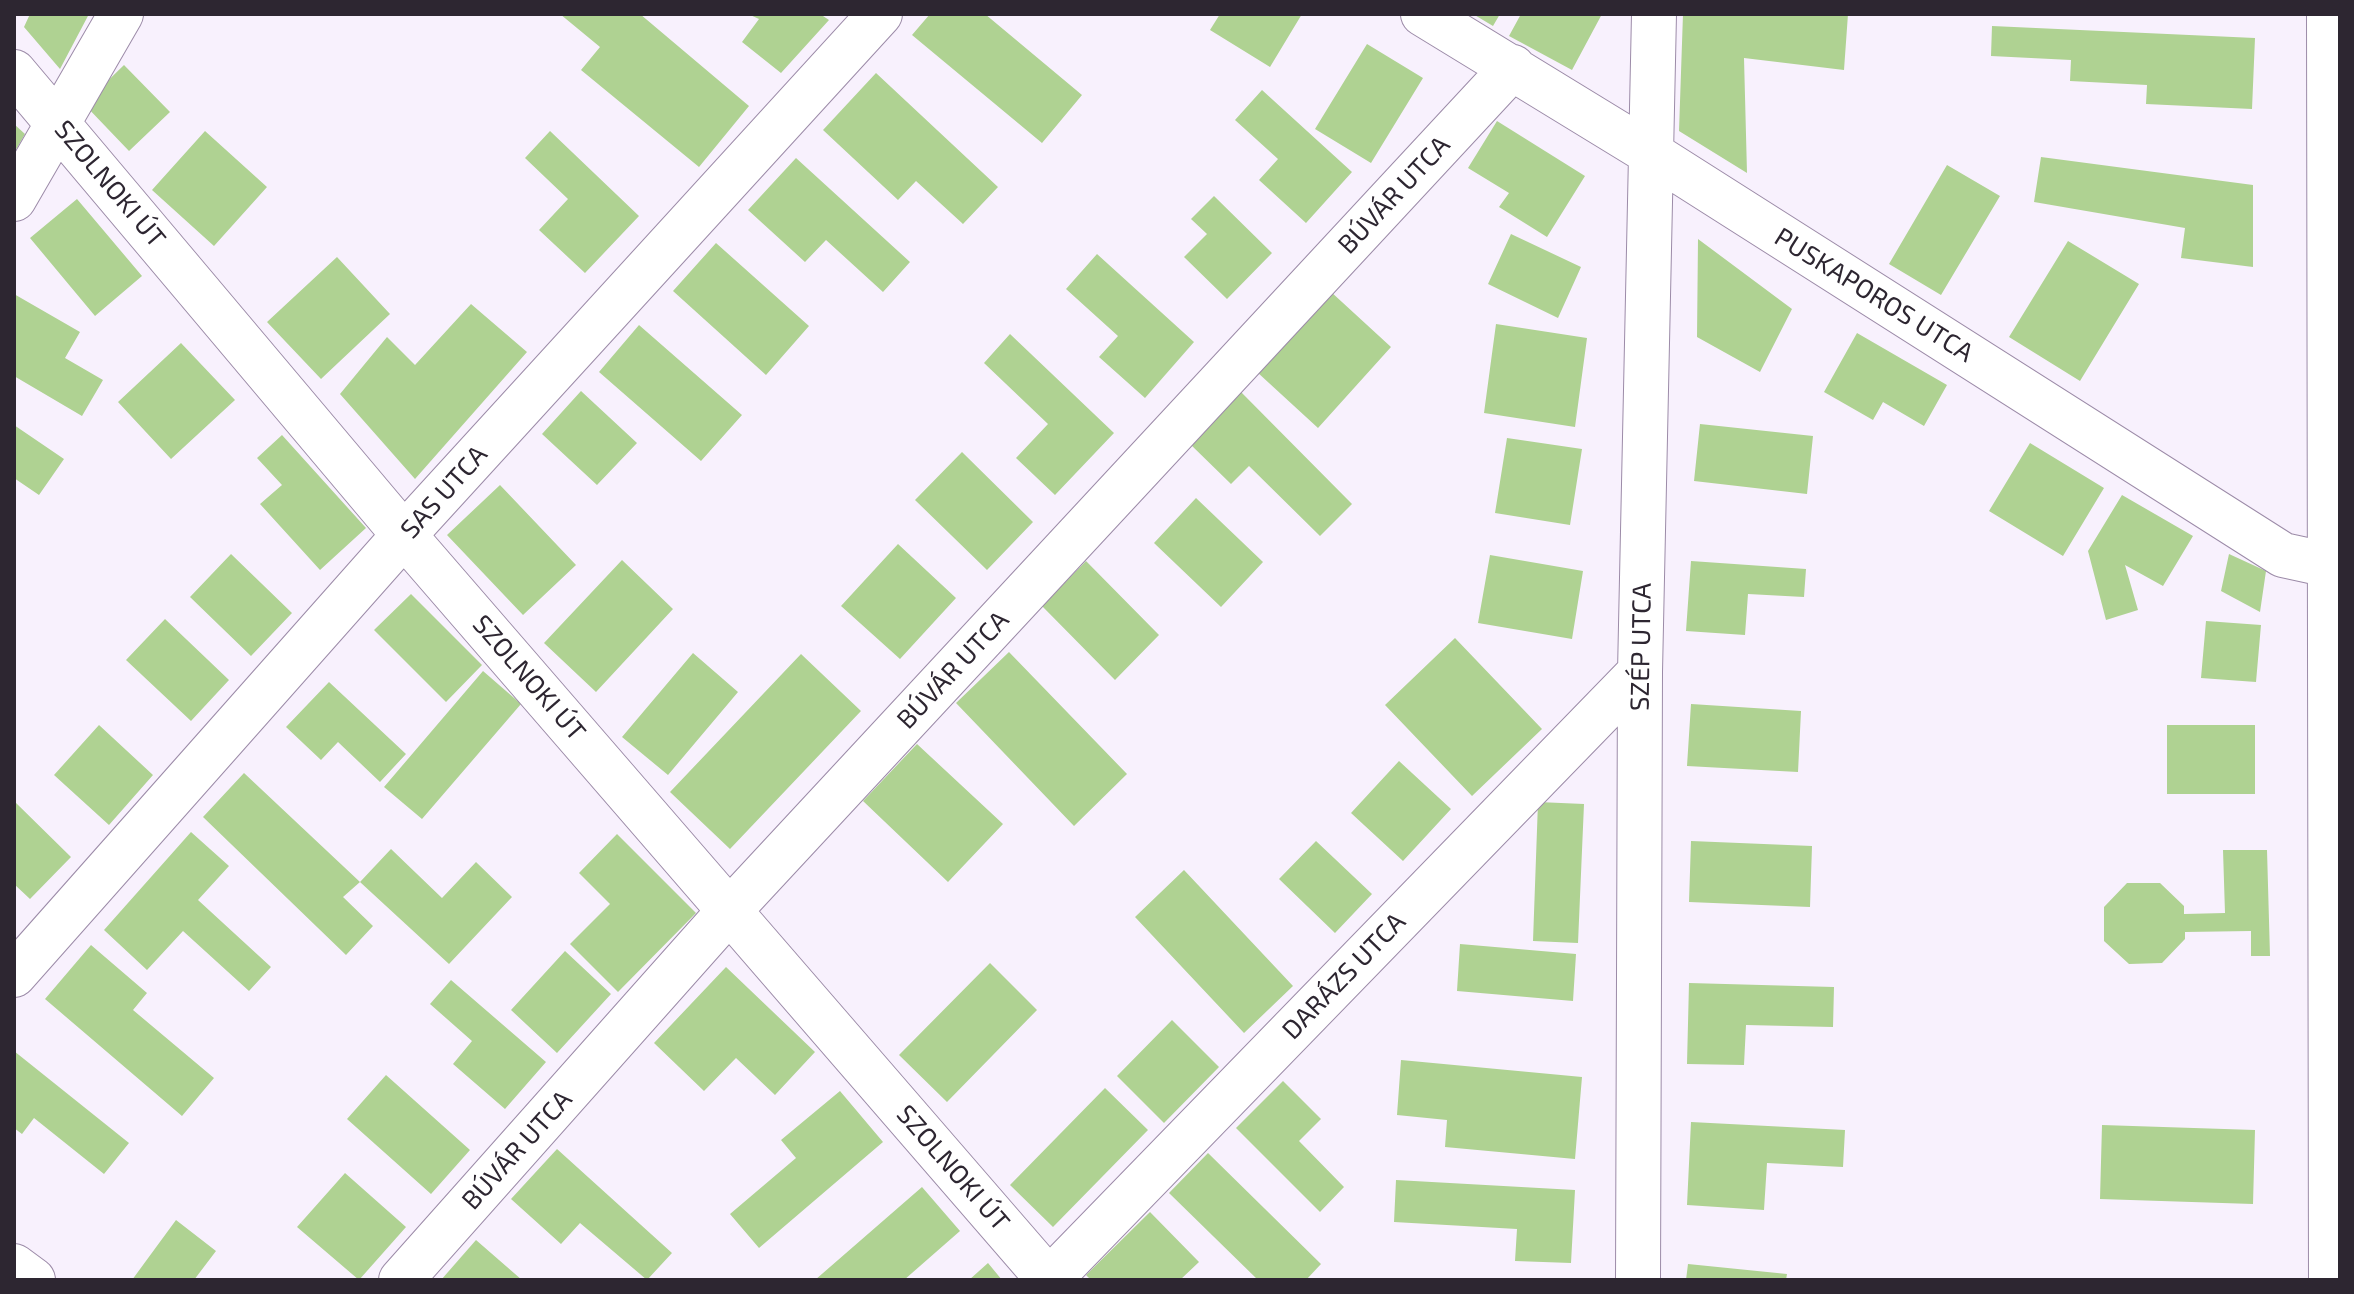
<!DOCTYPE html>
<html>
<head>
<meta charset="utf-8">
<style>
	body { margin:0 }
	#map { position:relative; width:2354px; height:1294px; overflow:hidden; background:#f8f1fd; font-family:"Exo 2",sans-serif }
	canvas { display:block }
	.frame { position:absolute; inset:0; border:16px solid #2d2631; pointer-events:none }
</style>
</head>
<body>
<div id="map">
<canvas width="2354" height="1294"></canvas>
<div class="frame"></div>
</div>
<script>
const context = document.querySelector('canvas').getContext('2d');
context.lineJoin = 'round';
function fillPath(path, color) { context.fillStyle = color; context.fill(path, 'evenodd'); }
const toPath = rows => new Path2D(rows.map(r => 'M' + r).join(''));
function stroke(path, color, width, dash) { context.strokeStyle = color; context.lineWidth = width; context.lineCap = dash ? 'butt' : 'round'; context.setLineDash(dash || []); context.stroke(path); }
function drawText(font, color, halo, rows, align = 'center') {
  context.font = font + ' "Exo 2",sans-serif'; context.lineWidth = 6; context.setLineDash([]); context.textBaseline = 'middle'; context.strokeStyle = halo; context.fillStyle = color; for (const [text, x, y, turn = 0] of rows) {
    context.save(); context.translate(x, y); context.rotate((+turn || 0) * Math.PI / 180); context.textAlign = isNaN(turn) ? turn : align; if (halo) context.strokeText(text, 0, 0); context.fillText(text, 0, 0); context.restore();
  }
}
const building = toPath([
	[30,14,89,14,60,69,24,27],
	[560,14,640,14,749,106,699,167,581,70,600,47],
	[748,14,820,14,829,20,781,73,742,42,759,19],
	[930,14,985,14,1082,95,1042,143,912,35],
	[1220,14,1302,14,1270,67,1210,30],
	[1473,14,1500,14,1493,26],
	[1521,14,1602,14,1572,70,1509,36],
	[1683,14,1848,14,1844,70,1744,58,1747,173,1679,131],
	[1992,26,2255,38,2252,109,2146,104,2147,85,2070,81,2071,60,1991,56],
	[1367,44,1423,78,1371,163,1315,129],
	[124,65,170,112,129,151,84,104],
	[876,73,998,187,963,224,916,181,898,200,823,130],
	[1262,90,1352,172,1306,223,1259,180,1278,159,1235,120],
	[1497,121,1585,176,1547,237,1499,207,1509,193,1468,168],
	[14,124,25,134,14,153],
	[205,131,267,187,214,246,152,190],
	[550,131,639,216,585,273,539,230,568,199,525,158],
	[2041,157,2253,185,2253,267,2181,258,2185,228,2034,202],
	[796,158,910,262,883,292,826,240,805,262,748,210],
	[1947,165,2000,196,1941,295,1889,264],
	[1214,196,1272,253,1227,299,1184,257,1207,234,1191,219],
	[77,199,142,276,95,316,30,238],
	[1511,234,1581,267,1558,318,1488,284],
	[1698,239,1792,309,1760,372,1697,337],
	[2068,241,2139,284,2080,381,2009,337],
	[716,243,809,326,766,375,673,291],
	[1097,254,1194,342,1145,398,1099,357,1118,336,1066,289],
	[337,257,390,314,321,379,267,322],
	[1330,291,1391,347,1318,428,1257,372],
	[14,294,80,332,65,358,103,380,82,416,14,376],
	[471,304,527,352,415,479,340,394,387,337,415,365],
	[1496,324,1587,338,1575,427,1484,413],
	[639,325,742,415,701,461,599,372],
	[1857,333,1947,385,1924,426,1883,402,1873,420,1824,392],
	[1010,334,1114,433,1055,495,1016,458,1048,424,984,363],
	[181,343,235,400,171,459,118,402],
	[581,391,637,443,597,485,542,434],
	[1240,391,1352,504,1320,536,1249,466,1231,484,1189,443],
	[1700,424,1813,436,1807,494,1694,481],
	[14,425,64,459,39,495,14,478],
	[282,435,366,528,320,570,260,504,282,485,257,458],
	[1507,438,1582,449,1570,525,1495,513],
	[2030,443,2104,488,2063,556,1989,511],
	[962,452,1033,522,987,570,915,500],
	[500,485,576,565,523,615,447,535],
	[2122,495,2193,536,2163,586,2125,565,2138,610,2106,620,2088,551],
	[1196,498,1263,562,1221,607,1154,543],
	[898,544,956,598,900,659,841,606],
	[231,554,292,613,251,656,190,597],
	[2229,554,2266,571,2260,612,2221,591],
	[1490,555,1583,571,1572,639,1478,623],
	[622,560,673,609,596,692,544,643],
	[1086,561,1159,635,1115,680,1042,606],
	[1691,561,1806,569,1804,597,1748,594,1745,635,1686,631],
	[411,594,482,665,446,702,374,630],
	[165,619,229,680,191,721,126,660],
	[2206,621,2261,625,2256,682,2201,678],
	[1455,638,1542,729,1472,796,1385,705],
	[1009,652,1127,774,1074,826,956,703],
	[693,653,738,692,668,775,622,737],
	[801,654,861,711,730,849,670,792],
	[483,671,521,704,422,819,384,787],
	[329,682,406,754,380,782,338,742,321,760,286,727],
	[1691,704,1801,711,1798,772,1687,766],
	[99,725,153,775,109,825,54,775],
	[2167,725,2255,725,2255,794,2167,794],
	[917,744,1003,824,948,882,863,801],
	[1399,761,1451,809,1403,861,1351,813],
	[244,773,360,882,343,897,373,926,346,955,203,817],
	[14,801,71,857,30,899,14,884],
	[1538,802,1584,804,1578,943,1533,941],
	[191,832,229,866,198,900,271,967,249,991,183,931,147,970,104,930],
	[617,834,696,913,618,992,570,944,610,904,579,873],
	[1316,841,1372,894,1335,933,1279,879],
	[1691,841,1812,846,1810,907,1689,902],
	[391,849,442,898,476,862,512,897,449,964,360,882],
	[2223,850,2267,850,2270,956,2251,956,2251,931,2185,932,2185,939,2162,963,2129,964,2104,941,2104,907,2127,883,2160,883,2184,906,2184,914,2225,913],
	[1184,870,1293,986,1244,1033,1135,917],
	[1460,944,1576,954,1573,1001,1457,991],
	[91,945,147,993,133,1010,214,1078,182,1116,45,999],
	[565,951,611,994,557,1053,511,1010],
	[990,963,1037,1010,947,1102,899,1055],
	[726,967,815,1052,775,1095,736,1058,704,1091,654,1043],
	[451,980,546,1062,505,1109,453,1064,472,1041,430,1004],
	[1689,983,1834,987,1833,1027,1746,1025,1744,1065,1687,1064],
	[1172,1020,1219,1067,1164,1123,1117,1076],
	[14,1051,129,1143,104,1174,34,1118,22,1134,14,1128],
	[1401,1060,1582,1077,1575,1159,1445,1147,1447,1120,1397,1115],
	[386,1075,470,1150,431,1194,347,1119],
	[1283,1081,1321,1119,1299,1141,1344,1187,1320,1212,1236,1128],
	[1105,1088,1148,1130,1053,1227,1010,1185],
	[840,1091,883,1142,759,1248,730,1214,796,1158,781,1140],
	[1691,1122,1845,1130,1843,1167,1767,1163,1764,1210,1687,1205],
	[2102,1125,2255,1130,2253,1204,2100,1199],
	[557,1149,672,1253,647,1280,580,1223,561,1244,511,1199],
	[1208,1153,1321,1264,1306,1280,1258,1280,1169,1193],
	[345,1173,406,1227,359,1280,297,1227],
	[1396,1180,1575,1190,1571,1263,1515,1261,1517,1229,1394,1222],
	[922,1187,960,1231,904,1280,815,1280],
	[1150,1212,1199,1262,1180,1280,1091,1280,1086,1275],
	[176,1220,216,1251,194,1280,132,1280],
	[476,1240,522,1280,441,1280],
	[988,1263,1002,1280,969,1280],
	[1688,1264,1787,1274,1786,1280,1686,1280]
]);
const street = toPath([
	[1423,14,1652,154,2283,555,2329,565],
	[14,72,404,535,1049,1280],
	[14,199,121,14],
	[14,975,404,535,880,14],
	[14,1266,33,1280],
	[401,1280,730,910,1513,67],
	[1049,1280,1640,672],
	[1638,1280,1640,672,1654,14]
]);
const primary = toPath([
	[2329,14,2331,1280]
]);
const streetNames = [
	["SZOLNOKI ÚT",110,184,50],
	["BÚVÁR UTCA",1394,195,-47],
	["PUSKAPOROS UTCA",1874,295,32],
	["SAS UTCA",444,492,-48],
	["SZÉP UTCA",1641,647,-89],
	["BÚVÁR UTCA",953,670,-47],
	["SZOLNOKI ÚT",529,678,49],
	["DARÁZS UTCA",1344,976,-46],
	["BÚVÁR UTCA",517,1150,-48],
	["SZOLNOKI ÚT",953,1168,49]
];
fillPath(building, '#afd292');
stroke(street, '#9c8ba8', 46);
stroke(primary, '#9c8ba8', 46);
stroke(street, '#fff', 44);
stroke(primary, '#fff', 44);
drawText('26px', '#2d2631', '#fff', streetNames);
</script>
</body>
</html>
